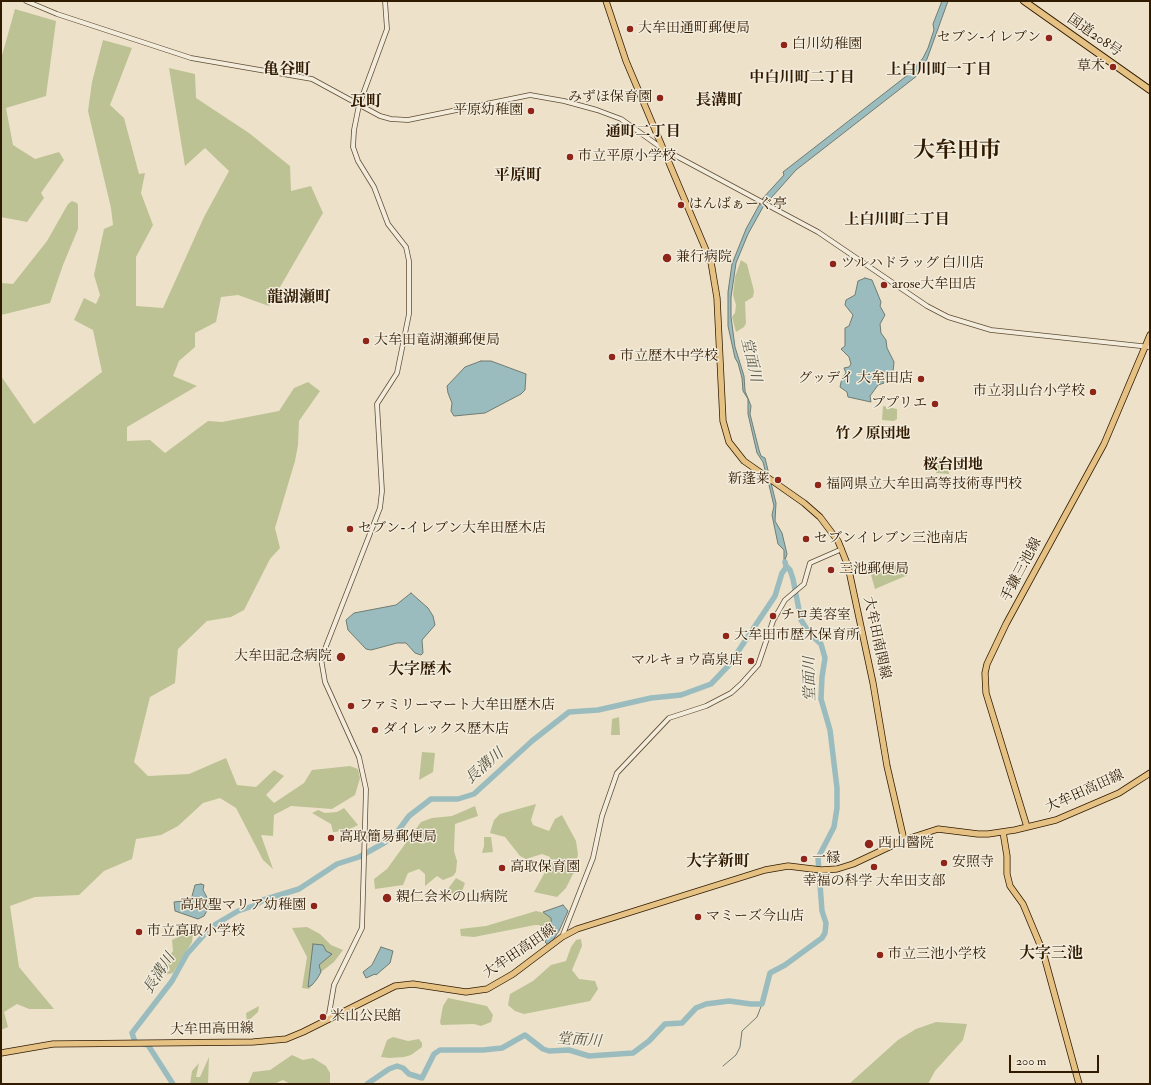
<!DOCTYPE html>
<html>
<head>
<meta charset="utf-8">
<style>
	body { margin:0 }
	#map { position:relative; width:1151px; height:1085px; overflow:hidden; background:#ede2c9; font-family:"IM FELL Double Pica",serif }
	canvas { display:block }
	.frame { position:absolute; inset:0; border:2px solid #301a00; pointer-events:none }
	.scale { position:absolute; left:1009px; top:1055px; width:90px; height:18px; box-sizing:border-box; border:2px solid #301a00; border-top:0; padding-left:5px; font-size:12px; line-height:14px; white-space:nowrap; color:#301a00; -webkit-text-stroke:3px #f3ecdc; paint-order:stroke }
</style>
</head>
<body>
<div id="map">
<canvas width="1151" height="1085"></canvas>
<div class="frame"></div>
<div class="scale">200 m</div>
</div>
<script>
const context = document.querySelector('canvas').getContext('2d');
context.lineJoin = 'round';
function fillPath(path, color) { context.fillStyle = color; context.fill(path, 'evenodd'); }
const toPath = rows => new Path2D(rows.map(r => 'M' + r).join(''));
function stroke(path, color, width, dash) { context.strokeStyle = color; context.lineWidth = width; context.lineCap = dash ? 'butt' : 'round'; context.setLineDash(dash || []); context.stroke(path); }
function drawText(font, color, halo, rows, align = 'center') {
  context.font = font + ' "IM FELL Double Pica","Noto Serif JP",serif'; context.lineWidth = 3; context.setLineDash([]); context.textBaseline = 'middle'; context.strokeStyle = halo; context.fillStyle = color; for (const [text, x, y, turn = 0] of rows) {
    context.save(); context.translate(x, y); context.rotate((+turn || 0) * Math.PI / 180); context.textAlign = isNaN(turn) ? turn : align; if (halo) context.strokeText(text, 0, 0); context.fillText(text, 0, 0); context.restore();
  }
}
const green = toPath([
	[15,9,56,21,46,96,6,108,13,145,35,159,59,152,64,160,41,193,44,198,27,222,1,217,1,59],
	[103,40,132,48,110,105,124,118,139,174,145,173,141,193,153,225,136,257,136,306,163,308,204,217,229,171,205,148,185,166,169,68,195,74,196,98,249,133,290,166,291,191,311,186,323,213,269,306,238,295,221,297,216,322,195,333,195,347,179,361,173,376,197,386,127,427,127,441,150,440,165,453,208,421,222,422,279,411,294,388,308,382,320,391,299,421,298,445,295,461,275,528,280,548,270,559,244,610,231,617,207,621,178,649,175,683,150,697,134,762,148,776,189,774,226,758,237,785,256,787,274,770,284,776,266,795,274,803,304,783,312,770,350,766,358,769,360,778,355,795,332,809,291,806,274,815,273,836,261,835,273,869,263,860,236,808,220,798,203,803,178,826,161,835,136,839,132,859,104,871,79,895,35,897,10,906,19,967,54,1009,29,1009,17,1004,4,1012,8,1027,1,1030,1,376,34,424,102,372,93,330,74,320,84,298,96,304,100,295,94,275,104,229,113,225,111,208,88,111,92,82],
	[72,201,77,203,78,205,78,229,63,265,50,303,1,315,1,283,13,284,47,241,68,204],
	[741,260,747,264,754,291,753,297,745,302,746,323,744,327,736,332,732,317,735,313,736,305,733,295,735,277],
	[883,406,897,409,897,419,894,421,882,420],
	[938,458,950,459,949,474,936,473],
	[902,563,908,575,875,589,871,575],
	[619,717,620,735,611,735,612,719],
	[422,752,435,753,433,772,419,780],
	[536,804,531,820,533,825,549,831,555,819,562,815,576,841,578,854,575,870,566,888,557,897,534,892,545,872,550,857,542,854,526,859,520,856,505,837,490,833,494,820,500,814],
	[475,806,478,816,455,824,454,851,457,861,456,872,453,876,443,880,437,876,425,886,425,874,419,869,408,873,403,885,375,889,374,879,387,869,421,822,432,818,452,816],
	[344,808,358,825,346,831,333,832,331,824,312,813,318,810,325,813,337,812],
	[484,837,491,837,493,852,482,853,484,846],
	[456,878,465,883,460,897,445,893],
	[536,911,549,914,551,918,551,923,545,930,539,925,535,925,474,937,461,936,460,929,486,926],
	[307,927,320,934,331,945,343,950,334,962,321,972,309,989,302,988,307,957,292,928],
	[188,932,193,934,192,942,173,973,165,975,164,963,173,951,172,940],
	[581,939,582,946,572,970,579,979,595,981,598,989,590,1001,524,1014,515,1011,508,1005,510,994,533,981,551,965,566,961,571,947,576,940],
	[448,998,487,1006,493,1015,491,1022,481,1026,474,1024,441,1025,440,1022,443,1006],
	[259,1006,258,1012,247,1022,246,1013],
	[936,1022,967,1024,963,1040,935,1071,928,1084,849,1084,898,1040,916,1029],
	[393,1037,408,1041,419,1039,422,1043,422,1047,411,1055,404,1057,389,1058,381,1057,387,1040],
	[292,1055,303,1060,313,1058,326,1066,330,1073,330,1084,290,1084,283,1080,274,1084,248,1084,253,1072,270,1070],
	[209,1057,208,1084,190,1084,192,1071,199,1063,196,1077,200,1077]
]);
const water = toPath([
	[942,1,948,1,927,59,918,75,796,170,763,207,748,234,736,263,731,297,731,317,735,347,744,376,745,391,751,406,750,414,759,450,761,456,765,458,772,487,776,503,775,521,782,533,787,554,785,560,787,569,783,575,780,574,781,571,784,569,784,550,778,544,772,515,774,506,769,485,763,462,757,453,748,414,748,399,743,391,742,378,738,363,735,358,728,326,728,292,732,264,746,229,763,198,784,175,783,172,909,74,923,58,928,48,934,30,933,24,942,1],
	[865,278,872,280,881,302,880,306,885,315,880,324,881,333,886,340,887,348,894,362,893,372,882,380,884,383,878,385,870,396,871,402,848,397,847,392,840,387,842,378,846,373,844,368,849,367,851,364,849,357,841,349,845,346,845,328,849,326,853,315,845,305,846,300,855,295,858,281,865,278],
	[481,361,491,361,526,374,525,390,521,394,485,413,454,416,451,411,452,403,448,393,447,386,465,367,481,361],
	[411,593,428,608,433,616,435,625,422,640,423,653,421,655,415,653,406,643,397,643,371,650,366,649,348,630,346,620,354,613,396,605,411,593],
	[201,884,204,885,203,890,209,901,209,907,204,916,198,919,175,911,174,902,191,900,195,885,201,884],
	[563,905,568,911,559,931,549,946,545,942,552,930,551,918,543,912,563,905],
	[313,944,323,945,326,951,332,954,319,965,321,972,317,979,312,985,308,987,313,944],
	[381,947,393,951,390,963,376,975,375,974,366,978,363,972,372,965,381,947]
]);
const stream = toPath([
	[723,1066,736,1055,740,1047,742,1031,757,1017,762,1004]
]);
const river = toPath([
	[173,1084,148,1045,135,1042,132,1033,172,981,187,954,211,927,238,911,256,905,263,900,299,889,337,864,359,857,384,843,395,835,409,816,431,799,458,799,474,794,532,741,569,712,598,710,651,698,681,695,711,684,729,665,775,596,782,573,785,569],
	[367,1084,389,1069,397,1066,403,1068,409,1074,422,1078,434,1054,440,1050,483,1050,502,1048,525,1035,543,1049,549,1051,569,1050,589,1056,633,1053,649,1041,665,1024,682,1023,696,1008,706,1004,729,1001,751,1004,762,1004,770,973,785,965,822,938,825,933,826,923,822,911,818,858,834,827,837,808,837,788,830,730,821,699,822,677,825,658,821,644,810,634,801,620,793,579,790,570,786,566,785,562]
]);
const minor = toPath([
	[26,1,57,14,191,58,312,79,380,116,391,119,408,120,530,95,564,101,597,110,621,119,663,149,818,232,927,306,948,317,991,330,1150,347],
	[562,937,593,858,602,816,617,773,669,718,706,706,731,693,741,684,758,665,773,621,785,600,804,584,810,563,842,549],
	[328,1020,334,985,362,928,366,789,359,757,325,682,321,659,380,508,382,491,377,404,397,373,409,314,409,261,406,247,388,224,374,187,358,161,353,147,354,130,359,105,387,29,385,1]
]);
const major = toPath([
	[606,1,626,61,711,262,717,298,723,421,729,442,744,461,804,503,820,517,838,541,848,566,873,683,887,766,904,840],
	[1027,827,986,693,985,673,987,664,1006,624,1104,444,1150,335],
	[1003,832,1007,856,1007,874,1010,886,1023,904,1043,952,1079,1084],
	[1,1053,53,1044,253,1042,286,1039,303,1032,395,986,413,984,466,992,487,989,513,974,562,937,577,929,765,870,788,866,821,870,837,869,853,864,904,840,938,829,978,834,988,834,1015,830,1056,820,1119,793,1150,773]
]);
const highway = toPath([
	[1024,1,1150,90]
]);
const markers = [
	[630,29,4,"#8f2418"],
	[1049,38,4,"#8f2418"],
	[784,45,4,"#8f2418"],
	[1113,67,4,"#8f2418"],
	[660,98,4,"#8f2418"],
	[531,111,4,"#8f2418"],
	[570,157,4,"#8f2418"],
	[681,205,4,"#8f2418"],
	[667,258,5,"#8f2418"],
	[833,264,4,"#8f2418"],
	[884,285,4,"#8f2418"],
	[366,341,4,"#8f2418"],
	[612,357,4,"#8f2418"],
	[921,379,4,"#8f2418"],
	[1093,392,4,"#8f2418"],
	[935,404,4,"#8f2418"],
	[778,480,4,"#8f2418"],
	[818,485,4,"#8f2418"],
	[350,529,4,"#8f2418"],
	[806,539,4,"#8f2418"],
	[831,570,4,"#8f2418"],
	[773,616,4,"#8f2418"],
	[726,636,4,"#8f2418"],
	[341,657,5,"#8f2418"],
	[751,661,4,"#8f2418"],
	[351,706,4,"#8f2418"],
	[375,730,4,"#8f2418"],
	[331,838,4,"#8f2418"],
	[869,844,5,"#8f2418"],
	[804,859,4,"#8f2418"],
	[944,863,4,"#8f2418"],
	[874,867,4,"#8f2418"],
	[502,868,4,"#8f2418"],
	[387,898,5,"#8f2418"],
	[314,906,4,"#8f2418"],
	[698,917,4,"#8f2418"],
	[139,932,4,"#8f2418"],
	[880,955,4,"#8f2418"],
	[323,1017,4,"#8f2418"]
];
const poiNames = [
	["大牟田通町郵便局",638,29],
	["セブン-イレブン",1041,38,"right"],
	["白川幼稚園",792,45],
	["草木",1105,67,"right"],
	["みずほ保育園",652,98,"right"],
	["平原幼稚園",523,111,"right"],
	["市立平原小学校",578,157],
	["はんばぁーぐ亭",689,205],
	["兼行病院",676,258],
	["ツルハドラッグ 白川店",841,264],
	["arose大牟田店",892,285],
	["大牟田竜湖瀬郵便局",374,341],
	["市立歴木中学校",620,357],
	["グッデイ 大牟田店",913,379,"right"],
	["市立羽山台小学校",1085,392,"right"],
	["ププリエ",927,404,"right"],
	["新蓬莱",770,480,"right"],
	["福岡県立大牟田高等技術専門校",826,485],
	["セブン-イレブン大牟田歴木店",358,529],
	["セブンイレブン三池南店",814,539],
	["三池郵便局",839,570],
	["チロ美容室",781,616],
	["大牟田市歴木保育所",734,636],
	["大牟田記念病院",332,657,"right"],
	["マルキョウ高泉店",743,661,"right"],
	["ファミリーマート大牟田歴木店",359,706],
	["ダイレックス歴木店",383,730],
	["高取簡易郵便局",339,838],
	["西山醫院",878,844],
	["一縁",812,859],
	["安照寺",952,863],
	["高取保育園",510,868],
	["幸福の科学 大牟田支部",874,882,"center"],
	["親仁会米の山病院",396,898],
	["高取聖マリア幼稚園",306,906,"right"],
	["マミーズ今山店",706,917],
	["市立高取小学校",147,932],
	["市立三池小学校",888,955],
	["米山公民館",331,1017]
];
const streetNames = [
	["国道208号",1094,36,35],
	["手鎌三池線",1022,570,-62],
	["大牟田南関線",876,638,78],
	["大牟田高田線",1085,792,-24],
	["大牟田高田線",520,952,-34],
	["大牟田高田線",212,1030,-1]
];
const neighbourhoodNames = [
	["上白川町一丁目",939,71],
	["中白川町二丁目",802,79],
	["通町二丁目",643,133],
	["上白川町二丁目",897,221],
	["竹ノ原団地",873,435],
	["桜台団地",953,466]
];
const waterNames = [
	["堂面川",750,360,77],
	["堂面川",811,679,-91],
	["長溝川",485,767,-41],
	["長溝川",160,974,-57],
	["堂面川",579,1041,4]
];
const quarterNames = [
	["亀谷町",287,71],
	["長溝町",719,102],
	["瓦町",366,103],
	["平原町",518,177],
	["龍湖瀬町",299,299],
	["大字歴木",420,671],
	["大字新町",718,863],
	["大字三池",1051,955]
];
const townNames = [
	["大牟田市",957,152]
];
fillPath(green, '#bcc294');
fillPath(water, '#9bbcbe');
stroke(water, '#707b72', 1);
stroke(stream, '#707b72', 1);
stroke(river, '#9bbcbe', 5.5);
stroke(minor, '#5f4c32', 5.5);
stroke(major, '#301a00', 7);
stroke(highway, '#301a00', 8);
stroke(minor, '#f3ecdc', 4);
stroke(major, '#e6c184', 5.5);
stroke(highway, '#e6c184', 6);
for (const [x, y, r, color] of markers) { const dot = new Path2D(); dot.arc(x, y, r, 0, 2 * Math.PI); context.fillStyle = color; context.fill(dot); stroke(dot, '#f3ecdc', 1.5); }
drawText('14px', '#301a00', '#f3ecdc', poiNames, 'left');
drawText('14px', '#301a00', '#f3ecdc', streetNames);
drawText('bold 15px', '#301a00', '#f3ecdc', neighbourhoodNames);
drawText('italic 15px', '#555342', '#f3ecdc', waterNames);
drawText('bold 16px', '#301a00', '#f3ecdc', quarterNames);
drawText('bold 22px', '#301a00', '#f3ecdc', townNames);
</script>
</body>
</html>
